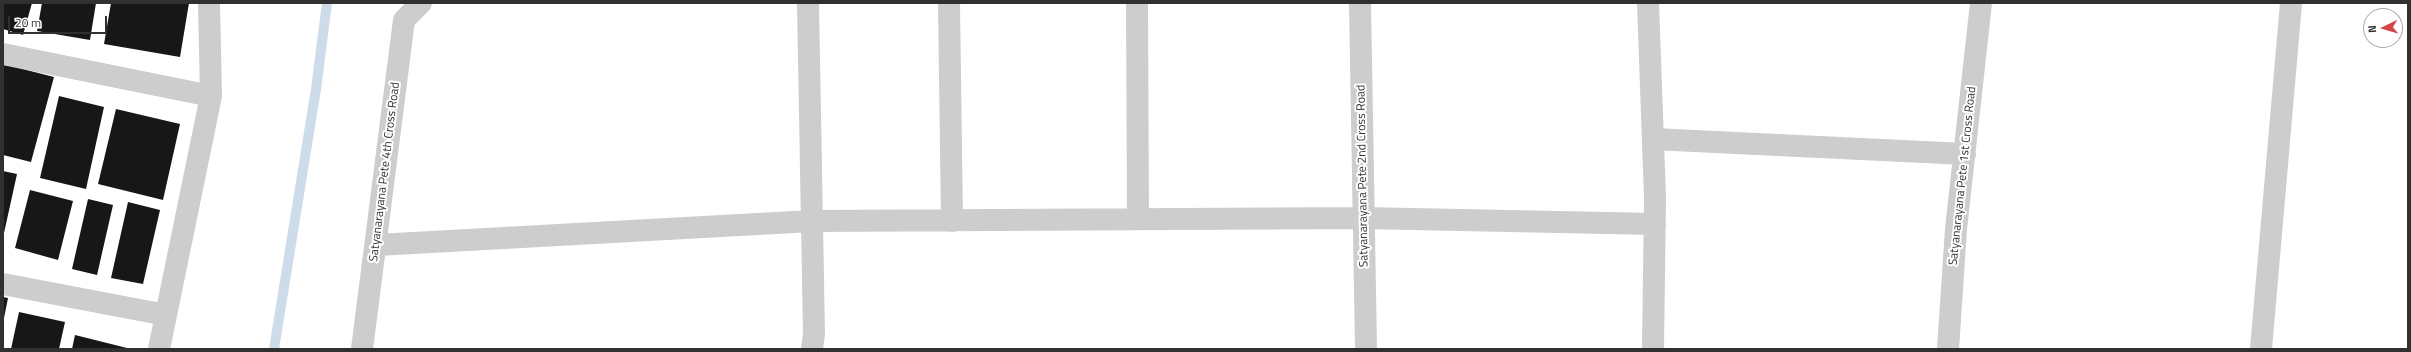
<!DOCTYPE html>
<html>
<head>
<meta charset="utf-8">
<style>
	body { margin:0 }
	#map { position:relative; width:2411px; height:352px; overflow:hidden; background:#fff; font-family:"Titillium Web",sans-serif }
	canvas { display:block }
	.frame { position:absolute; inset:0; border:4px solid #303030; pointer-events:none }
	.north { position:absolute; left:2363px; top:8px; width:40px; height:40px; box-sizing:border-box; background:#fff; border:1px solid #acacac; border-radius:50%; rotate:265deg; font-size:11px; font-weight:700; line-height:16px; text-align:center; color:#303030 }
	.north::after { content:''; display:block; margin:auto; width:14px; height:18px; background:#d34646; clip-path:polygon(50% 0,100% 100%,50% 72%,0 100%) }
	.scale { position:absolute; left:8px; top:16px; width:99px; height:18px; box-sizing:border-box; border:2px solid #303030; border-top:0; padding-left:5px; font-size:12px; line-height:14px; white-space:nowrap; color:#303030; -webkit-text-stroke:3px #fff; paint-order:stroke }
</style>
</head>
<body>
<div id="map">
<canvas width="2411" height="352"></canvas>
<div class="frame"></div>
<div class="north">N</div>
<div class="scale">20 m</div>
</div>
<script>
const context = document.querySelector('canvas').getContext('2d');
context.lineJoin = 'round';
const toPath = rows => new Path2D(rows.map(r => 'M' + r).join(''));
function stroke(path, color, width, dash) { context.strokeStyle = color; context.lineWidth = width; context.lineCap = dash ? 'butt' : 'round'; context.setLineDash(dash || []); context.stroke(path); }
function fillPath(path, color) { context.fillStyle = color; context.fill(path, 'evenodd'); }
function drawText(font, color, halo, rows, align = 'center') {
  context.font = font + ' "Titillium Web",sans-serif'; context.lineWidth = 4; context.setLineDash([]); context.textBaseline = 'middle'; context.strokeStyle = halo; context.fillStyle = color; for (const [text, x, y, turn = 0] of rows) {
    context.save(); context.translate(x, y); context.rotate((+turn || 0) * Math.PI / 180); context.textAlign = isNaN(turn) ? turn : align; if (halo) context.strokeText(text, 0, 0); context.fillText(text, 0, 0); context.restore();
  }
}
const stream = toPath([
	[274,349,316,89,327,3]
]);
const building = toPath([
	[3,3,32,3,23,35,3,29],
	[42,3,96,3,90,40,37,31],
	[111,3,189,3,180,57,104,44],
	[3,64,54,77,31,162,3,155],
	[59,96,104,107,86,189,40,178],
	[116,109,180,124,163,200,98,184],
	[3,171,17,174,4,233,3,233],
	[30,190,73,201,58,260,15,248],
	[88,199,113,205,97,275,72,269],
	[128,202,160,210,143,284,111,278],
	[3,297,8,298,4,318,3,318],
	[19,312,65,322,59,349,11,349],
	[75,335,127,348,127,349,72,349]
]);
const minor = toPath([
	[808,3,814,334,812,349],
	[949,3,952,221],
	[1137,3,1138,219],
	[1360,3,1366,349],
	[1648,3,1655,198,1653,349],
	[3,54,211,96],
	[1653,139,1965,154],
	[377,245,812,221,1363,218,1655,224],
	[3,284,166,315],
	[159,349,211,96,209,3],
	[362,349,404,20,421,3],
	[1948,349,1956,229,1981,3],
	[2261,349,2291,3]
]);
const streetNames = [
	["Satyanarayana Pete 4th Cross Road",385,172,-83],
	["Satyanarayana Pete 2nd Cross Road",1363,176,-91],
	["Satyanarayana Pete 1st Cross Road",1963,176,-84]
];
stroke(stream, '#cedce9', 10);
fillPath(building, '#171717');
stroke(minor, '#cdcdcd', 22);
drawText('12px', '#303030', '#fff', streetNames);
</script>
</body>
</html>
